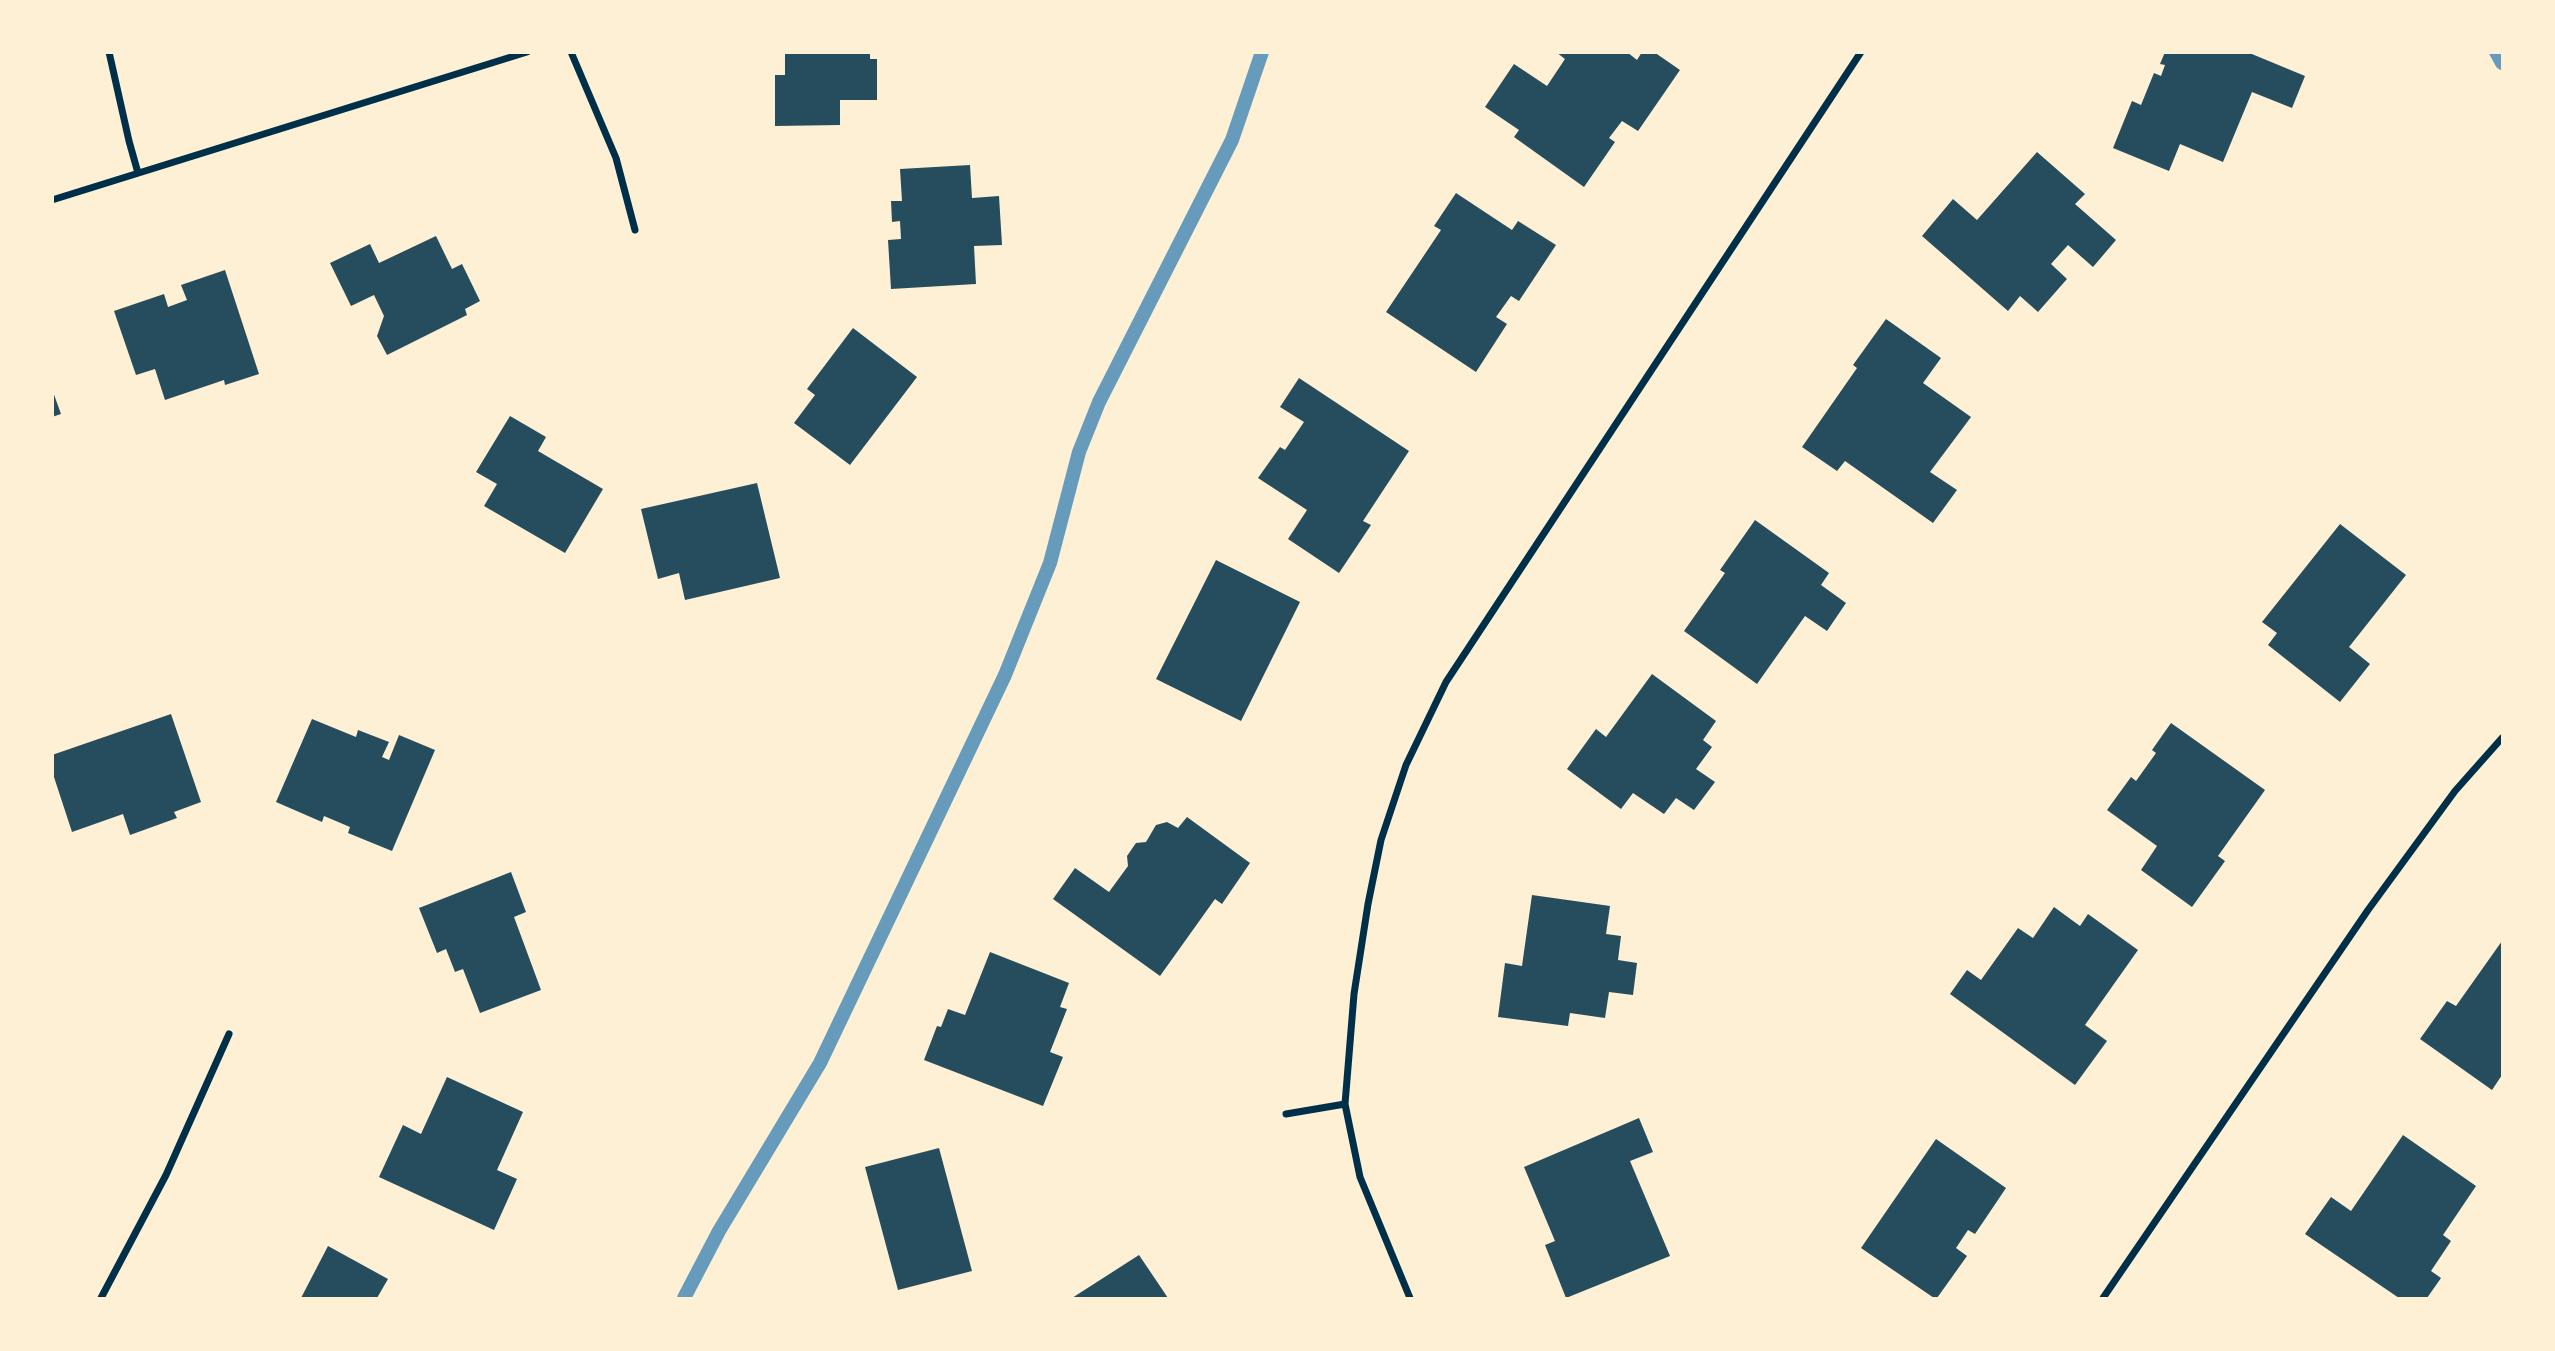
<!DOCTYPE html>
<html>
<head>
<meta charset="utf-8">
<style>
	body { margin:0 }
	#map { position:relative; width:2555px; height:1351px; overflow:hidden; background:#fdf0d5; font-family:"Varela Round",sans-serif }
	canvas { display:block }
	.frame { position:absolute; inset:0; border:54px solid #fdf0d5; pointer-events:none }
</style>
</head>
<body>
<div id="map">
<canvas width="2555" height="1351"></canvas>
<div class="frame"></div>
</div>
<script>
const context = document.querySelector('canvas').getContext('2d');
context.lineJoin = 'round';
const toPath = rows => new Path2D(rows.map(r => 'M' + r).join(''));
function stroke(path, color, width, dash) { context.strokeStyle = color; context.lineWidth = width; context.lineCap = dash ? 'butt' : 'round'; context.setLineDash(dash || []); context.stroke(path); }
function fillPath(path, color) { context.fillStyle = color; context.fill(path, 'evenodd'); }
const stream = toPath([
	[2496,52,2502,63],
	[684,1298,719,1231,820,1063,1005,675,1050,563,1079,452,1099,402,1232,140,1262,52]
]);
const building = toPath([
	[785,52,870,52,870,59,877,59,877,100,840,100,840,125,775,126,775,75,785,75],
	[1556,52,1627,52,1637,60,1642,52,1654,52,1680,70,1638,131,1622,121,1609,138,1615,142,1584,187,1514,137,1519,130,1485,107,1514,64,1547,86,1565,59],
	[2165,52,2247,52,2305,76,2292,108,2252,92,2223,162,2180,144,2169,171,2113,148,2132,101,2141,105,2154,73,2161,76,2165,65,2160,64],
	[2037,152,2085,194,2075,204,2116,240,2093,267,2068,245,2051,264,2067,279,2038,312,2020,296,2008,311,1922,236,1953,199,1977,220],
	[970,165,972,198,999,196,1002,245,974,246,976,284,891,289,888,240,901,239,900,221,892,222,891,201,902,201,900,169],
	[1456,193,1512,230,1518,221,1556,245,1519,301,1511,296,1496,317,1507,324,1476,372,1386,312,1441,230,1434,226],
	[436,236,452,269,462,264,480,301,465,309,467,315,387,355,377,336,384,316,374,295,351,306,330,263,370,244,379,263],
	[225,270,259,374,225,385,224,380,165,400,155,369,136,375,114,311,164,294,168,307,187,300,181,285],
	[1886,319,1941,358,1923,383,1971,417,1930,472,1957,490,1933,523,1845,461,1837,471,1802,447,1857,368,1853,365],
	[853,328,917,377,850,465,794,423,815,395,807,389],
	[1299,378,1409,451,1363,521,1371,525,1339,573,1288,539,1307,510,1258,478,1280,447,1285,450,1304,422,1280,407],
	[52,389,61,414,52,417],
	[510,416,546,437,538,451,603,489,565,553,484,506,497,484,476,472],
	[757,483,780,578,685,600,679,573,658,579,641,509],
	[1755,520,1829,573,1821,585,1846,603,1827,631,1805,616,1757,684,1684,631,1725,573,1720,570],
	[2340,524,2406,575,2349,647,2370,664,2340,702,2268,645,2277,633,2262,622],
	[1216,560,1300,602,1241,721,1156,679],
	[1652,674,1716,721,1703,740,1712,747,1696,769,1715,782,1694,810,1676,798,1664,814,1633,793,1621,809,1567,769,1596,729,1606,737],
	[171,714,201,802,174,812,177,818,130,835,123,814,72,832,52,771,52,755],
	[312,719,356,737,358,730,389,742,382,757,389,760,399,735,435,750,392,851,348,833,350,827,324,816,322,822,276,802],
	[2171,723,2265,790,2218,856,2225,861,2192,907,2141,870,2157,846,2107,810,2131,777,2136,781,2156,753,2152,750],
	[1187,817,1250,863,1222,904,1215,899,1160,976,1053,899,1075,868,1109,892,1128,866,1127,856,1136,843,1146,842,1156,825,1167,822,1178,828],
	[511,872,526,912,514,917,541,990,480,1013,463,969,455,972,446,949,437,953,419,908],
	[1532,895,1610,906,1606,934,1621,936,1618,960,1637,963,1633,995,1609,992,1605,1018,1570,1013,1568,1026,1498,1017,1505,963,1522,966],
	[2054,907,2080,926,2088,914,2138,950,2085,1025,2107,1041,2075,1085,1950,994,1967,970,1981,980,2018,928,2033,938],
	[2502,941,2502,1075,2492,1090,2420,1039,2447,1001,2456,1006],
	[990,952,1069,983,1060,1007,1067,1009,1050,1052,1063,1057,1043,1106,924,1060,937,1026,941,1027,948,1009,965,1015],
	[447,1077,523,1112,497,1170,517,1179,494,1230,379,1177,403,1125,421,1134],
	[1639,1118,1653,1152,1630,1161,1670,1256,1566,1298,1545,1245,1555,1241,1524,1167],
	[2403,1135,2476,1186,2443,1235,2451,1241,2431,1271,2441,1278,2427,1298,2399,1298,2305,1234,2331,1197,2351,1211],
	[1936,1139,2006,1188,1975,1234,1968,1230,1956,1248,1967,1256,1937,1298,1934,1298,1861,1248],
	[939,1148,972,1271,898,1290,865,1167],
	[328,1246,388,1279,377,1298,301,1298],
	[1139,1255,1168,1298,1072,1298]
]);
const minor = toPath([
	[109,52,129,141,138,173],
	[571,52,616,158,635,230],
	[52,200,527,52],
	[1286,1114,1345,1104],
	[101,1298,166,1175,229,1034],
	[1410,1298,1360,1177,1345,1104,1354,994,1368,904,1381,840,1406,765,1446,682,1861,52],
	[2103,1298,2368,910,2455,791,2502,738]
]);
stroke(stream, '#669bbc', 14);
fillPath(building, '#264d5e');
stroke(minor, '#003049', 7);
</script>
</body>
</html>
